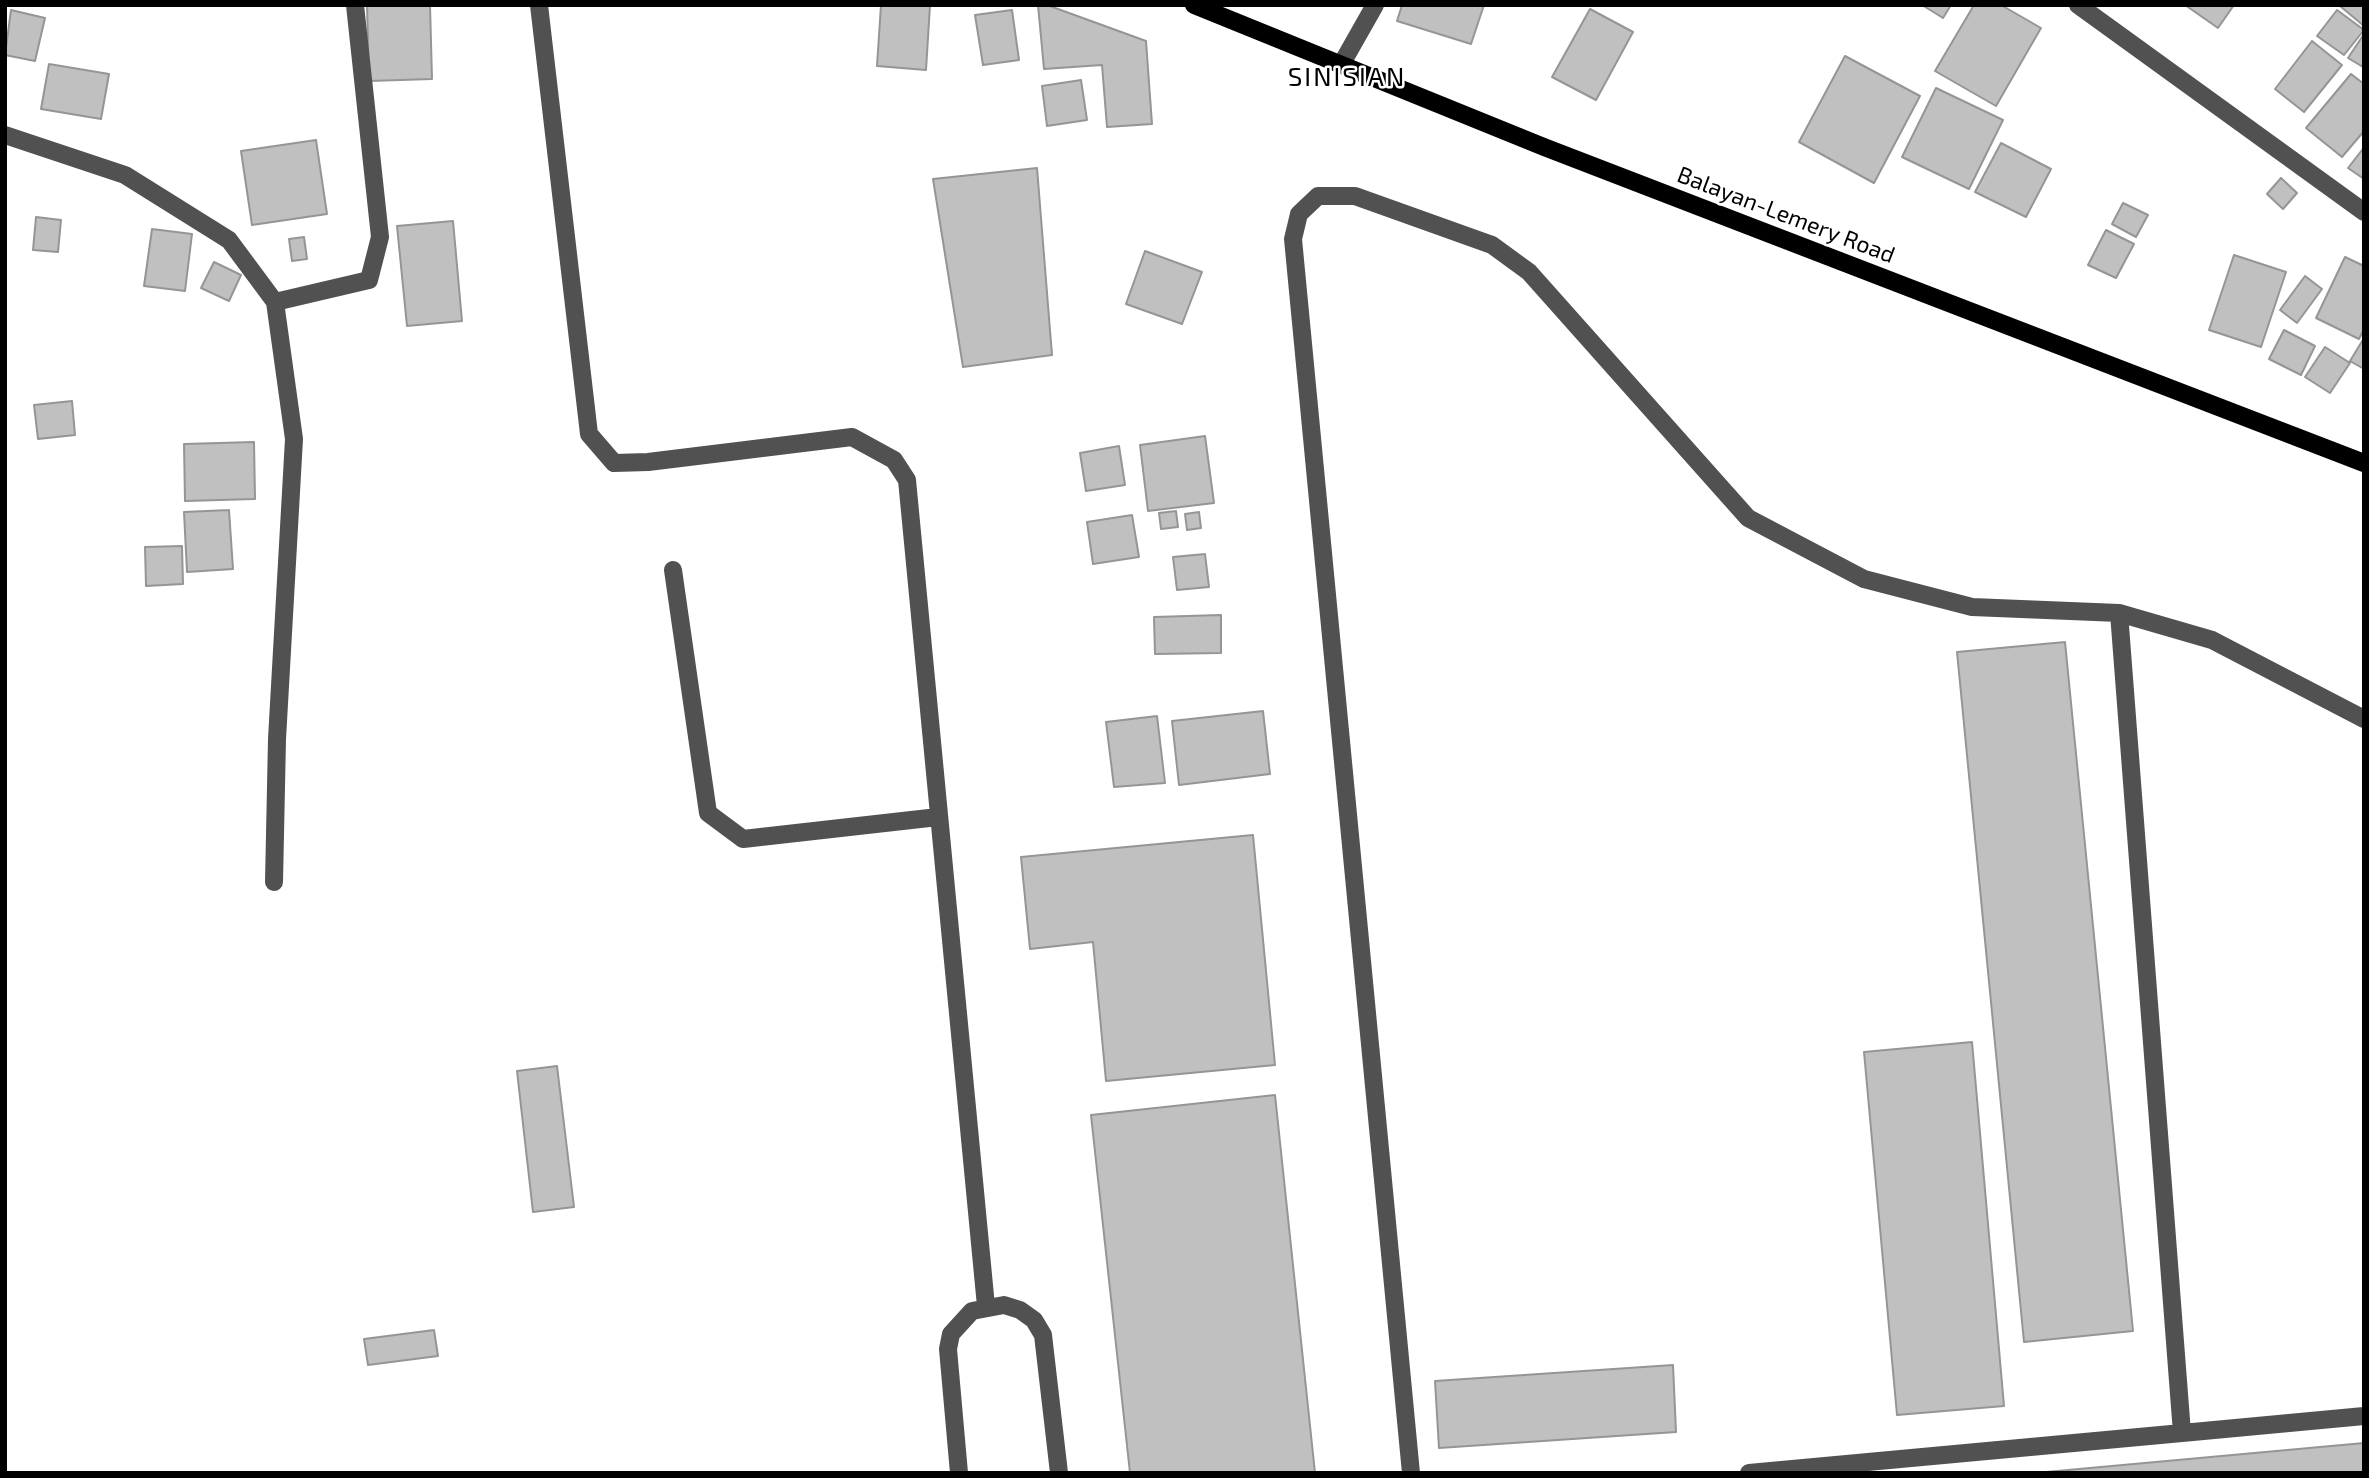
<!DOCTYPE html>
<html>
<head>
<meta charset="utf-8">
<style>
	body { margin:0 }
	#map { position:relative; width:2369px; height:1478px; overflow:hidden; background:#fff; font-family:"Exo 2",sans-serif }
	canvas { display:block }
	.frame { position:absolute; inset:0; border:7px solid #000; pointer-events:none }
</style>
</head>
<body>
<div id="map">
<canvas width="2369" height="1478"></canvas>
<div class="frame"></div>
</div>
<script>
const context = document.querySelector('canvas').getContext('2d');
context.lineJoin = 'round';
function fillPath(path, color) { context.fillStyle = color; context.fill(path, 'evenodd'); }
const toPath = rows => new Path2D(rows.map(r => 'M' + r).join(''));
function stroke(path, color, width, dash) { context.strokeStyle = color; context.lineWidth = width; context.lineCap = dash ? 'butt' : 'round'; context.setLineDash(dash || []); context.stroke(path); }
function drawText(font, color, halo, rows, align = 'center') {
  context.font = font + ' "Exo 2",sans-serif'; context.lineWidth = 5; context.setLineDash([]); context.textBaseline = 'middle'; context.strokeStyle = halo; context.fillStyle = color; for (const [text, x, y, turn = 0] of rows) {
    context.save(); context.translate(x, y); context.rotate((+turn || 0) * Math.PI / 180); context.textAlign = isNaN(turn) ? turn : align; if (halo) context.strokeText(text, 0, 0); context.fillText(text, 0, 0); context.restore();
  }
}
const building = toPath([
	[367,5,430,5,432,79,369,81,367,5],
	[881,5,930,5,926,70,877,66,881,5],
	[1038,5,1047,5,1146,41,1152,124,1107,127,1102,65,1044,69,1038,5],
	[1402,5,1484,5,1471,44,1397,21,1402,5],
	[1922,5,1951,5,1943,18,1922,5],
	[1974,5,2001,5,2041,28,1996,106,1935,71,1974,5],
	[2185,5,2234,5,2218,28,2185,5],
	[2364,5,2364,26,2340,6,2340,5,2364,5],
	[1590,9,1633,32,1596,100,1552,77,1590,9],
	[11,10,45,18,35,61,5,55,11,10],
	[1012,10,1019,60,983,65,975,15,1012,10],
	[2337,10,2364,30,2344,55,2317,36,2337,10],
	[2364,34,2364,67,2363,67,2348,58,2364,34],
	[2312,41,2342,65,2304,112,2275,89,2312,41],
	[1845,56,1920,96,1874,183,1799,142,1845,56],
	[49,64,109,74,101,119,41,109,49,64],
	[2351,74,2364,84,2364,131,2342,157,2306,128,2351,74],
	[1081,80,1087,120,1047,126,1042,86,1081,80],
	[1936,88,2003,120,1969,189,1902,157,1936,88],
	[316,140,327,214,252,225,241,151,316,140],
	[2001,143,2051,169,2026,217,1975,192,2001,143],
	[2362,150,2364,151,2364,179,2348,168,2362,150],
	[1037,168,1052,355,963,367,933,179,1037,168],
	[2281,178,2297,193,2283,209,2267,194,2281,178],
	[2123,203,2148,215,2136,237,2112,224,2123,203],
	[36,217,61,220,58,252,33,250,36,217],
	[453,221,462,321,407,326,397,226,453,221],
	[152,229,192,234,185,291,144,286,152,229],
	[2106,230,2134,244,2116,278,2088,265,2106,230],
	[304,237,307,259,292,261,289,239,304,237],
	[1145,251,1202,272,1182,324,1126,304,1145,251],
	[2234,255,2286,272,2261,347,2209,330,2234,255],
	[2345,257,2364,266,2364,329,2359,339,2316,318,2345,257],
	[214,262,241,275,229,301,201,288,214,262],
	[2305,276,2322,289,2297,323,2280,310,2305,276],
	[2284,330,2315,346,2301,375,2269,359,2284,330],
	[2364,338,2364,369,2350,361,2364,338],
	[2325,347,2350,363,2330,393,2305,377,2325,347],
	[72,401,75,435,38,439,34,405,72,401],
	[1205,436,1214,503,1148,511,1140,445,1205,436],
	[254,442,255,499,185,501,184,444,254,442],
	[1119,446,1125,485,1086,491,1080,453,1119,446],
	[229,510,233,569,187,572,184,512,229,510],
	[1176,511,1178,527,1161,529,1159,513,1176,511],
	[1199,512,1201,528,1187,530,1185,514,1199,512],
	[1132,515,1139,557,1093,564,1087,522,1132,515],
	[182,546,183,584,146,586,145,547,182,546],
	[1205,554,1209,587,1177,590,1173,557,1205,554],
	[1221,615,1221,653,1155,654,1154,617,1221,615],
	[2065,642,2133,1331,2024,1342,1957,652,2065,642],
	[1263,711,1270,774,1179,785,1172,721,1263,711],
	[1157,716,1165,783,1114,787,1106,722,1157,716],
	[1253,835,1275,1065,1106,1081,1093,942,1030,949,1021,857,1253,835],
	[1972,1042,2004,1406,1897,1415,1864,1052,1972,1042],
	[557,1066,574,1207,533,1212,517,1071,557,1066],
	[1275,1095,1315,1473,1130,1473,1091,1115,1275,1095],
	[434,1330,438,1356,368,1365,364,1339,434,1330],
	[1673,1365,1676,1432,1439,1448,1435,1381,1673,1365],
	[2364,1443,2364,1473,2035,1473,2364,1443]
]);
const minor = toPath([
	[539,5,589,434,614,463,648,462,852,437,894,460,907,480,986,1306],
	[2078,5,2364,212],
	[1341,65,1375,5],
	[5,135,125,175,229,240,275,302,294,439,277,739,274,882],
	[275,302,369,280,380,237,355,5],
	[673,570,708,813,743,839,938,817],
	[2119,613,2182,1433,2364,1416],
	[959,1473,948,1349,951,1334,972,1311,1004,1305,1020,1310,1034,1320,1043,1335,1059,1473],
	[1411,1473,1293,239,1299,214,1318,196,1355,196,1492,245,1529,272,1748,518,1864,579,1972,607,2119,613,2212,640,2364,719],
	[1749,1473,2182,1433]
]);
const major = toPath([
	[1194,5,1544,147,2364,463]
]);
const streetNames = [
	["Balayan-Lemery Road",1786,215,21]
];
const quarterNames = [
	["SINISIAN",1347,77]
];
fillPath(building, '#c0c0c0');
stroke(building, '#959595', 2);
stroke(minor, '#515151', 18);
stroke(major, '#000', 18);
drawText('23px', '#000', '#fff', streetNames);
context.letterSpacing = '2px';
drawText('26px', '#000', '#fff', quarterNames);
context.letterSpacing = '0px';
</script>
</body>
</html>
